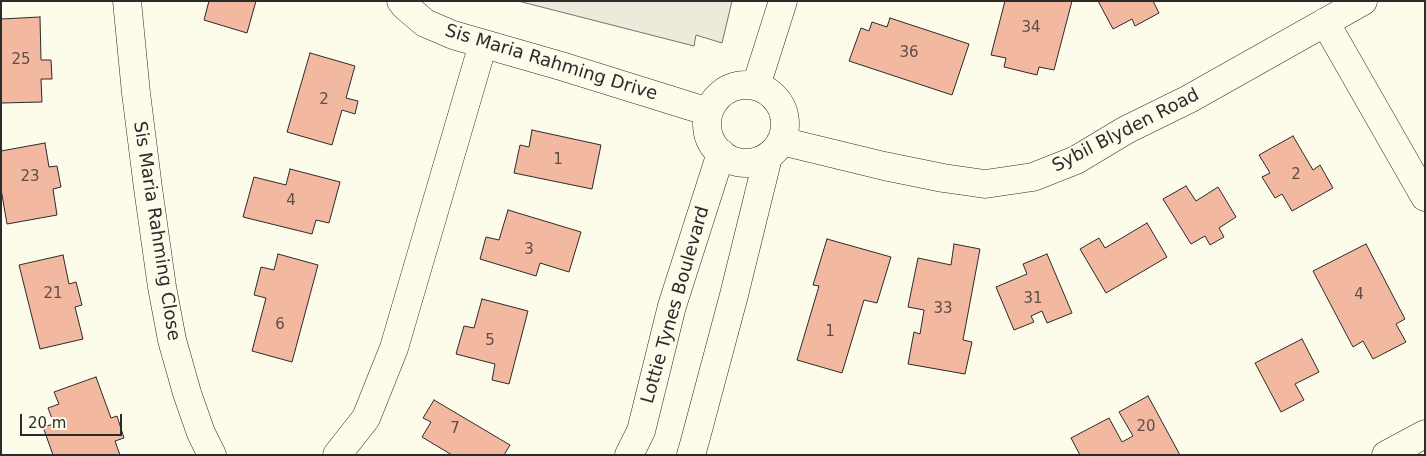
<!DOCTYPE html>
<html>
<head>
<meta charset="utf-8">
<style>
	body { margin:0 }
	#map { position:relative; width:1426px; height:456px; overflow:hidden; background:#fdfbea; font-family:"DejaVu Sans",sans-serif }
	canvas { display:block }
	.frame { position:absolute; inset:0; border:2px solid #2b2b2b; pointer-events:none }
	.scale { position:absolute; left:20px; top:414px; width:102px; height:22px; box-sizing:border-box; border:2px solid #2b2b2b; border-top:0; padding-left:6px; font-size:15px; line-height:18px; white-space:nowrap; color:#2b2b2b; -webkit-text-stroke:4px #fdfbea; paint-order:stroke }
</style>
</head>
<body>
<div id="map">
<canvas width="1426" height="456"></canvas>
<div class="frame"></div>
<div class="scale">20 m</div>
</div>
<script>
const context = document.querySelector('canvas').getContext('2d');
context.lineJoin = 'round';
function fillPath(path, color) { context.fillStyle = color; context.fill(path, 'evenodd'); }
const toPath = rows => new Path2D(rows.map(r => 'M' + r).join(''));
function stroke(path, color, width, dash) { context.strokeStyle = color; context.lineWidth = width; context.lineCap = dash ? 'butt' : 'round'; context.setLineDash(dash || []); context.stroke(path); }
function drawText(font, color, halo, rows, align = 'center') {
  context.font = font + ' "DejaVu Sans",sans-serif'; context.lineWidth = 4; context.setLineDash([]); context.textBaseline = 'middle'; context.strokeStyle = halo; context.fillStyle = color; for (const [text, x, y, turn = 0] of rows) {
    context.save(); context.translate(x, y); context.rotate((+turn || 0) * Math.PI / 180); context.textAlign = isNaN(turn) ? turn : align; if (halo) context.strokeText(text, 0, 0); context.fillText(text, 0, 0); context.restore();
  }
}
const parking = toPath([
	[518,1,732,1,722,43,696,35,694,46,518,1]
]);
const building = toPath([
	[209,1,256,1,247,33,204,20,209,1],
	[1005,1,1072,1,1054,70,1039,67,1037,75,1004,67,1006,58,991,55,1005,1],
	[1098,1,1153,1,1159,13,1135,26,1132,19,1113,29,1098,1],
	[40,17,41,60,51,60,52,79,41,79,42,102,1,103,1,19,40,17],
	[890,18,969,44,952,95,849,61,861,28,869,31,872,22,887,27,890,18],
	[310,53,355,66,346,98,358,101,355,114,342,110,332,145,287,132,310,53],
	[532,130,601,145,592,189,514,173,520,145,529,147,532,130],
	[1293,136,1313,170,1320,165,1333,188,1292,211,1282,194,1275,198,1262,177,1270,173,1259,155,1293,136],
	[45,143,49,167,57,166,61,187,53,189,57,215,7,224,1,189,1,151,45,143],
	[290,169,340,182,329,223,316,220,312,234,243,217,254,177,286,185,290,169],
	[1186,186,1196,201,1218,187,1236,217,1219,228,1224,237,1210,245,1205,236,1191,244,1163,199,1186,186],
	[508,210,581,232,569,272,540,263,536,276,480,259,486,237,499,240,508,210],
	[1147,223,1167,257,1106,293,1080,249,1099,238,1105,248,1147,223],
	[827,239,891,257,877,303,864,300,842,373,797,360,819,286,813,285,827,239],
	[954,244,980,249,963,340,972,342,965,374,908,364,914,332,920,334,924,310,908,307,918,258,951,265,954,244],
	[1366,244,1405,319,1396,324,1406,342,1373,359,1363,341,1353,347,1313,271,1366,244],
	[278,254,318,265,292,362,252,351,266,298,254,295,261,267,274,270,278,254],
	[1047,254,1072,313,1047,323,1042,311,1031,316,1034,322,1014,330,996,287,1027,274,1023,264,1047,254],
	[63,255,69,284,76,282,82,305,75,307,83,339,40,349,19,265,63,255],
	[482,299,528,311,509,384,492,380,495,364,456,354,464,326,474,328,482,299],
	[1302,339,1319,372,1295,384,1304,400,1281,412,1255,363,1302,339],
	[96,377,111,418,117,416,124,438,115,441,120,455,53,455,43,427,54,424,48,408,59,404,54,392,96,377],
	[1148,396,1180,455,1080,455,1071,438,1109,418,1122,442,1133,436,1119,412,1148,396],
	[434,400,510,445,504,455,452,455,422,437,431,422,423,418,434,400]
]);
const street = toPath([
	[127,1,136,93,148,188,162,287,172,340,187,393,201,433,212,455],
	[401,1,405,6,425,23,453,35,561,66,709,112],
	[1325,22,1425,197],
	'707 124a39 39 0 1 1 78 0a39 39 0 1 1-78 0Z',
	[756,86,783,1],
	[781,141,884,166,943,178,985,184,1033,177,1076,160,1126,130,1189,99,1363,1],
	[337,455,366,418,394,348,483,44],
	[629,455,641,431,672,306,721,153],
	[691,455,695,441,734,295,768,157],
	[1386,455,1425,434]
]);
const numberNames = [
	["34",1031,28],
	["36",909,53],
	["25",21,60],
	["2",324,100],
	["1",558,160],
	["2",1296,175],
	["23",30,177],
	["4",291,201],
	["3",529,250],
	["21",53,294],
	["4",1359,295],
	["31",1033,299],
	["33",943,309],
	["6",280,325],
	["1",830,332],
	["5",490,341],
	["20",1146,427],
	["7",455,429]
];
const streetNames = [
	["Sis Maria Rahming Drive",551,63,17],
	["Sybil Blyden Road",1126,131,-27],
	["Sis Maria Rahming Close",156,231,81],
	["Lottie Tynes Boulevard",676,305,-74]
];
fillPath(parking, '#eceadb');
stroke(parking, '#74746e', 1);
fillPath(building, '#f2b8a0');
stroke(building, '#2b2b2b', 1);
stroke(street, '#2b2b2b', 29);
stroke(street, '#fdfbea', 28);
drawText('15px', '#5d4e48', null, numberNames);
drawText('18px', '#2b2b2b', '#fdfbea', streetNames);
</script>
</body>
</html>
